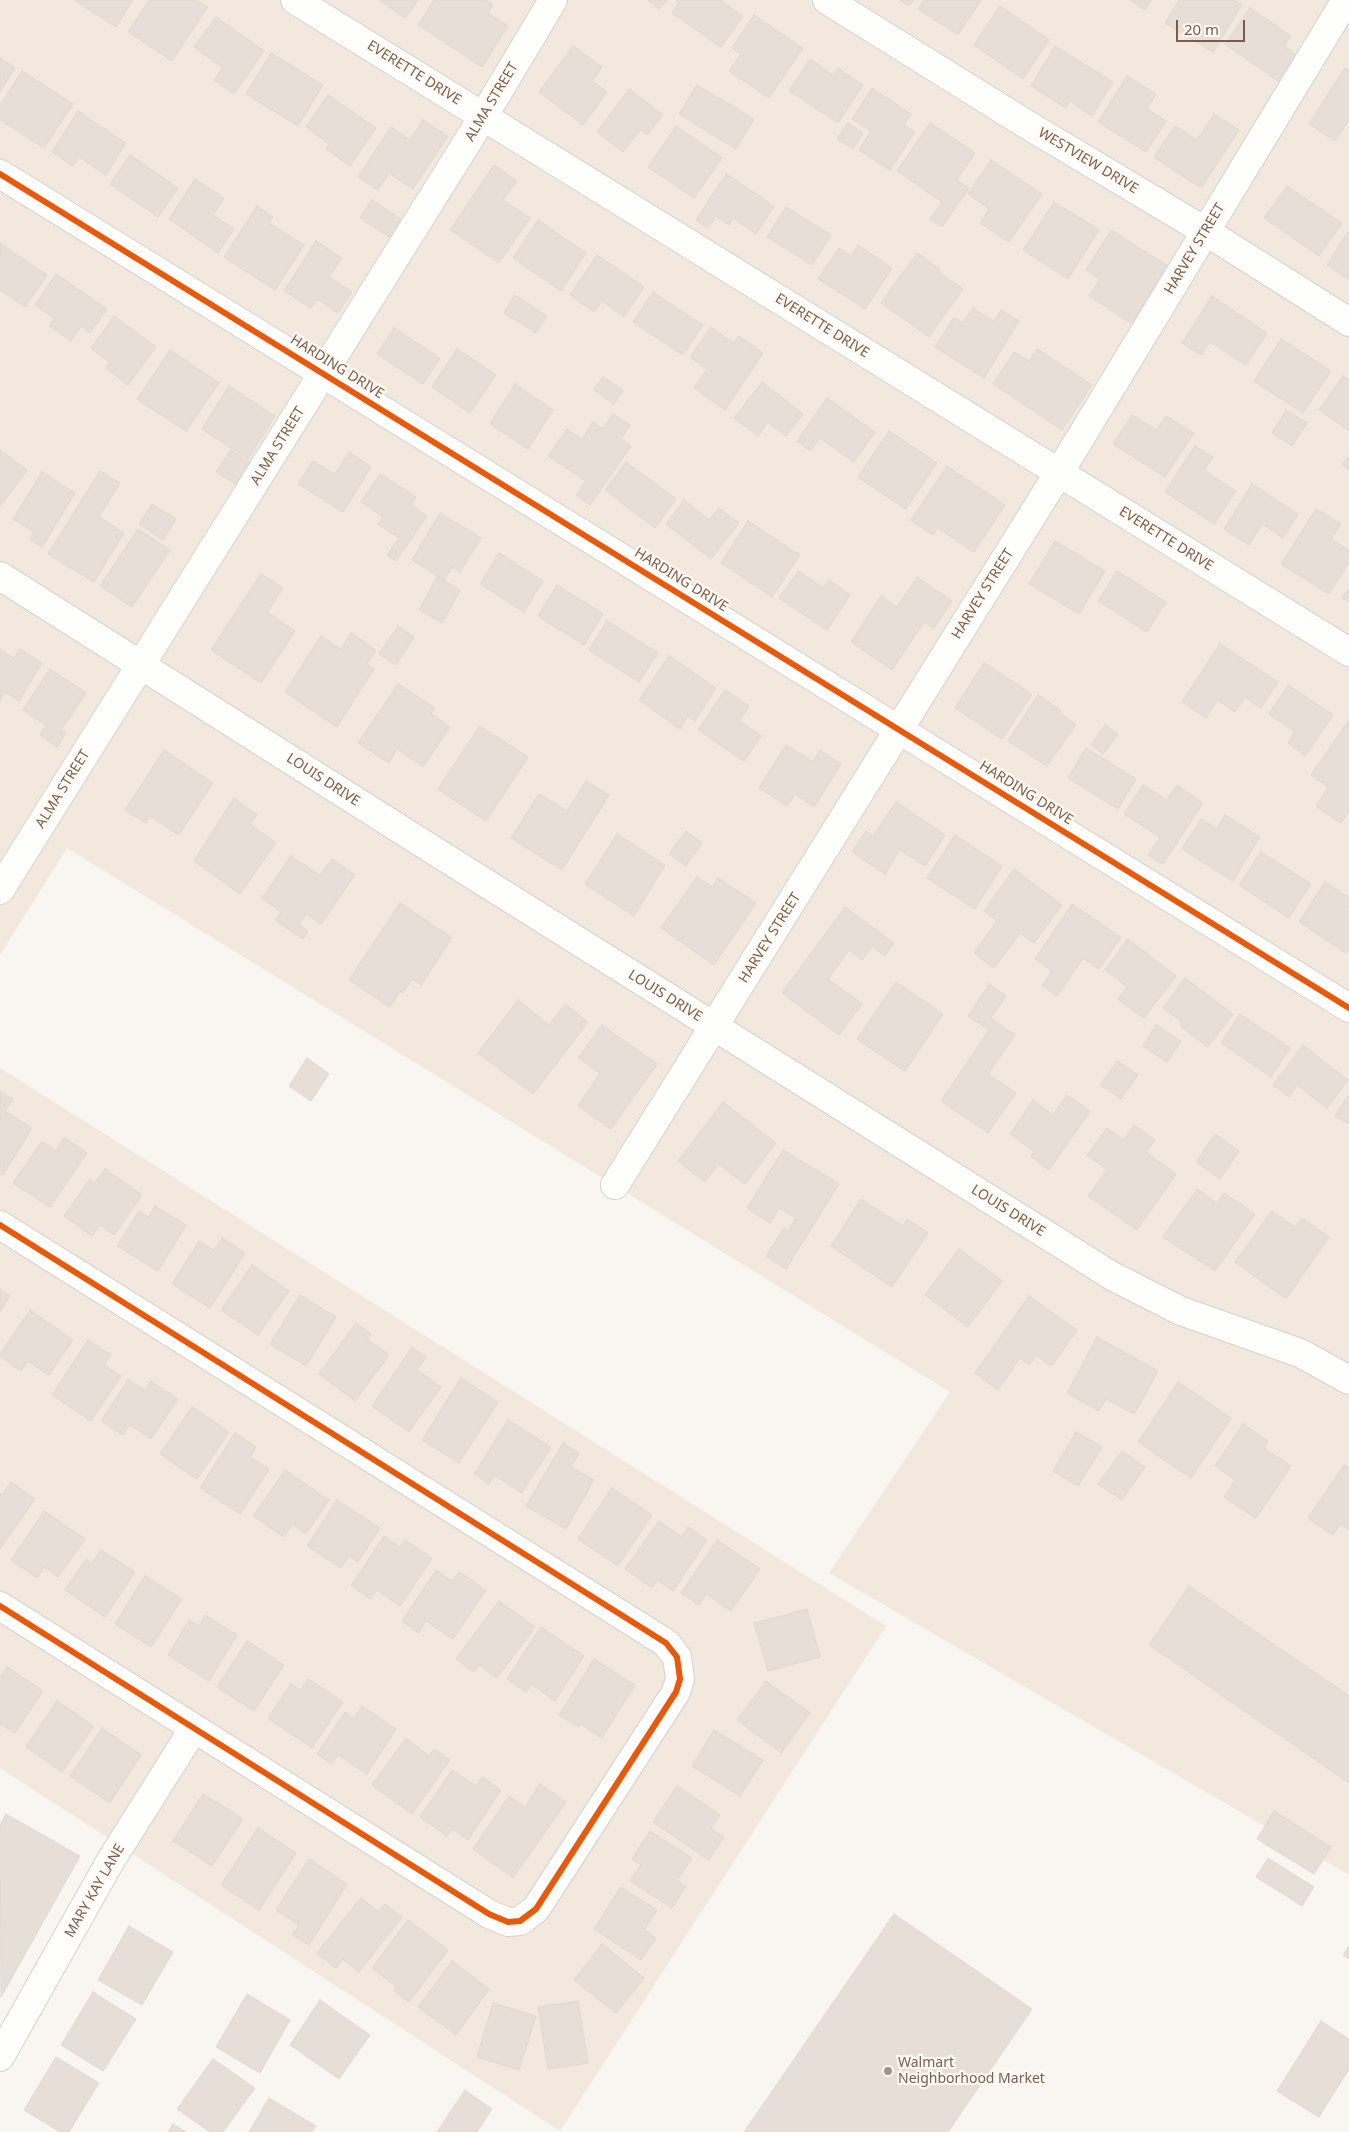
<!DOCTYPE html>
<html>
<head>
<meta charset="utf-8">
<style>
	body { margin:0 }
	#map { position:relative; width:1349px; height:2132px; overflow:hidden; background:#f9f5f0; font-family:"Noto Sans",sans-serif }
	canvas { display:block }
	.scale { position:absolute; left:1176px; top:20px; width:69px; height:22px; box-sizing:border-box; border:2px solid #7a5c4d; border-top:0; padding-left:6px; font-size:15px; line-height:18px; white-space:nowrap; color:#7a5c4d; -webkit-text-stroke:4px #fffaf3; paint-order:stroke }
</style>
</head>
<body>
<div id="map">
<canvas width="1349" height="2132"></canvas>
<div class="scale">20 m</div>
</div>
<script>
const context = document.querySelector('canvas').getContext('2d');
context.lineJoin = 'round';
function fillPath(path, color) { context.fillStyle = color; context.fill(path, 'evenodd'); }
const toPath = rows => new Path2D(rows.map(r => 'M' + r).join(''));
function stroke(path, color, width, dash) { context.strokeStyle = color; context.lineWidth = width; context.lineCap = dash ? 'butt' : 'round'; context.setLineDash(dash || []); context.stroke(path); }
function drawText(font, color, halo, rows, align = 'center') {
  context.font = font + ' "Noto Sans",sans-serif'; context.lineWidth = 4.5; context.setLineDash([]); context.textBaseline = 'middle'; context.strokeStyle = halo; context.fillStyle = color; for (const [text, x, y, turn = 0] of rows) {
    context.save(); context.translate(x, y); context.rotate((+turn || 0) * Math.PI / 180); context.textAlign = isNaN(turn) ? turn : align; if (halo) context.strokeText(text, 0, 0); context.fillText(text, 0, 0); context.restore();
  }
}
const residential = toPath([
	[0,0,1349,0,1349,1875,829,1573,950,1392,67,848,0,955],
	[0,1068,886,1626,560,2131,0,1768]
]);
const building = toPath([
	[74,0,133,0,116,27,74,0],
	[149,0,196,0,208,7,172,61,128,32,149,0],
	[380,0,418,0,405,18,380,0],
	[434,0,486,0,493,5,488,13,508,26,482,67,418,25,434,0],
	[648,0,667,0,659,9,648,0],
	[676,0,720,0,743,16,721,47,672,13,679,2,676,0],
	[900,0,914,0,909,6,900,0],
	[924,0,981,0,958,35,918,9,924,0],
	[1130,0,1151,0,1145,10,1130,0],
	[1179,0,1234,0,1242,5,1213,52,1165,23,1179,0],
	[1000,6,1049,40,1023,79,974,45,1000,6],
	[1250,8,1291,36,1284,46,1296,55,1278,81,1225,44,1250,8],
	[754,15,803,48,769,98,729,71,741,54,732,48,754,15],
	[216,17,264,51,234,94,214,80,223,68,194,47,216,17],
	[573,46,602,67,592,81,607,92,583,125,539,92,573,46],
	[1055,46,1113,82,1092,116,1070,101,1066,108,1031,86,1055,46],
	[271,53,323,85,298,126,246,94,271,53],
	[0,58,15,68,0,92,0,58],
	[810,59,833,75,838,68,863,85,838,123,789,91,810,59],
	[1345,68,1349,70,1349,120,1335,141,1309,124,1345,68],
	[22,71,73,104,44,148,0,120,0,105,22,71],
	[1127,76,1156,94,1147,109,1166,121,1146,152,1098,122,1127,76],
	[697,85,754,119,736,149,679,114,697,85],
	[872,88,911,114,904,125,915,132,890,170,859,150,871,131,852,119,872,88],
	[629,89,663,115,647,135,640,130,623,152,597,132,629,89],
	[328,95,376,128,350,166,326,149,329,144,306,127,328,95],
	[78,111,126,143,106,175,79,157,73,166,52,152,78,111],
	[1214,114,1239,130,1201,188,1154,157,1175,126,1197,140,1214,114],
	[423,120,448,136,413,189,389,173,378,190,358,177,391,127,410,140,423,120],
	[848,123,863,133,853,149,837,139,848,123],
	[930,123,975,153,957,180,969,188,942,227,930,219,942,202,897,171,930,123],
	[676,126,722,158,694,198,648,167,676,126],
	[130,155,178,188,158,217,110,184,130,155],
	[991,160,1042,194,1009,242,980,223,989,209,968,194,991,160],
	[494,165,517,181,503,200,530,218,499,263,450,230,494,165],
	[726,174,774,206,756,234,733,218,729,225,716,216,708,228,696,220,726,174],
	[195,179,224,198,213,215,234,229,218,253,169,219,195,179],
	[1287,186,1342,223,1319,256,1264,218,1287,186],
	[372,200,401,219,389,237,360,218,372,200],
	[1054,202,1099,230,1068,279,1023,250,1054,202],
	[257,206,273,217,269,223,304,245,275,290,224,257,257,206],
	[786,207,831,235,812,265,767,237,786,207],
	[538,220,586,253,561,291,513,258,538,220],
	[1111,230,1168,266,1131,323,1089,296,1100,279,1086,270,1111,230],
	[1349,230,1349,280,1327,265,1349,230],
	[316,241,342,258,329,277,352,292,338,313,317,299,311,308,284,291,316,241],
	[0,243,47,275,25,307,0,290,0,243],
	[858,245,892,268,865,309,818,279,839,248,851,256,858,245],
	[917,253,940,269,938,272,963,289,929,337,881,303,917,253],
	[597,255,644,287,624,317,602,301,594,312,570,295,597,255],
	[56,274,107,309,90,333,81,326,71,341,49,326,55,319,35,305,56,274],
	[653,292,703,325,683,355,633,322,653,292],
	[515,295,547,316,536,333,504,313,515,295],
	[1212,296,1267,333,1246,365,1210,342,1201,355,1182,343,1212,296],
	[973,308,994,321,1001,310,1019,321,984,378,935,347,954,317,963,323,973,308],
	[114,316,156,347,128,385,106,368,110,363,91,348,114,316],
	[711,327,734,343,739,336,763,353,725,410,694,388,707,369,690,357,711,327],
	[394,328,440,358,423,384,377,354,394,328],
	[1281,339,1331,371,1303,413,1254,381,1281,339],
	[457,349,496,375,470,413,432,387,457,349],
	[1037,349,1092,385,1062,430,993,384,1014,352,1029,361,1037,349],
	[170,350,219,383,186,431,137,399,170,350],
	[1343,376,1349,380,1349,431,1319,410,1343,376],
	[603,377,623,390,614,404,594,390,603,377],
	[762,382,803,414,786,436,768,422,758,436,734,418,762,382],
	[515,384,553,410,528,449,490,424,515,384],
	[229,386,275,416,248,459,202,429,229,386],
	[827,398,875,432,854,462,820,438,811,451,797,441,827,398],
	[1286,410,1307,423,1292,446,1272,433,1286,410],
	[613,414,630,425,621,439,631,446,590,505,576,495,586,481,548,456,567,429,582,439,593,422,603,429,613,414],
	[1132,415,1157,430,1166,416,1194,433,1165,477,1113,444,1132,415],
	[889,431,937,463,906,509,858,477,889,431],
	[1195,446,1213,457,1204,470,1236,491,1214,524,1165,492,1195,446],
	[0,450,27,470,0,507,0,450],
	[231,450,253,465,238,486,216,472,231,450],
	[349,452,371,467,343,512,298,484,313,461,335,474,349,452],
	[1349,456,1349,470,1342,464,1349,456],
	[626,462,676,499,655,528,605,490,626,462],
	[947,466,1005,505,974,552,938,528,933,535,911,520,947,466],
	[100,471,120,483,99,517,124,533,94,582,48,554,100,471],
	[42,472,75,493,42,547,30,539,34,532,13,519,42,472],
	[380,474,416,497,411,505,427,516,396,561,387,555,399,538,378,524,383,517,361,502,380,474],
	[1252,484,1298,514,1283,538,1262,524,1249,545,1224,529,1252,484],
	[684,500,709,520,719,508,739,523,711,559,666,524,684,500],
	[152,504,176,519,163,540,139,524,152,504],
	[1316,509,1341,524,1331,539,1349,550,1349,562,1329,594,1281,564,1316,509],
	[440,513,481,538,460,572,452,567,444,580,412,560,440,513],
	[748,521,800,555,772,597,721,563,748,521],
	[138,529,170,550,132,607,100,586,138,529],
	[1055,541,1105,571,1079,614,1029,584,1055,541],
	[499,553,543,581,524,612,480,584,499,553],
	[798,571,823,588,829,580,850,595,827,630,779,598,798,571],
	[1117,571,1166,602,1147,632,1098,601,1117,571],
	[261,574,283,588,267,612,295,631,261,683,211,650,261,574],
	[437,577,460,590,442,623,419,610,437,577],
	[917,577,952,601,934,628,924,622,892,670,851,642,881,596,897,607,917,577],
	[557,585,603,614,584,645,538,616,557,585],
	[1349,588,1349,602,1342,598,1349,588],
	[607,621,658,653,639,682,589,650,607,621],
	[398,626,414,637,396,665,379,654,398,626],
	[351,633,376,650,367,664,374,669,337,727,285,692,321,636,341,649,351,633],
	[1220,644,1278,682,1261,708,1245,697,1235,712,1218,700,1206,718,1182,702,1220,644],
	[0,649,14,658,20,649,42,663,19,701,5,692,0,700,0,649],
	[669,656,716,688,695,721,688,716,680,729,639,700,669,656],
	[984,663,1032,694,1002,739,955,708,984,663],
	[50,669,86,693,61,730,66,733,57,747,40,735,46,725,23,710,50,669],
	[398,684,435,708,431,714,450,727,423,767,397,749,389,763,358,743,398,684],
	[1288,685,1333,715,1305,756,1288,743,1295,732,1269,714,1288,685],
	[725,690,749,706,739,721,761,736,744,761,698,730,725,690],
	[1038,695,1061,710,1059,713,1076,724,1047,766,1008,741,1038,695],
	[1349,720,1349,811,1341,823,1316,806,1328,787,1311,775,1349,720],
	[1105,725,1118,734,1103,754,1091,745,1105,725],
	[480,726,528,757,486,821,438,789,480,726],
	[786,745,813,762,820,750,841,764,814,807,795,794,787,806,759,788,786,745],
	[1086,748,1136,779,1118,809,1068,778,1086,748],
	[164,750,213,783,179,835,150,816,146,823,125,810,164,750],
	[586,781,609,795,562,870,511,838,539,794,567,811,586,781],
	[1143,785,1167,800,1177,785,1203,803,1163,864,1148,855,1160,837,1124,814,1143,785],
	[234,798,257,815,250,824,276,843,240,894,194,861,234,798],
	[896,802,945,835,925,866,900,850,885,874,852,852,866,831,873,836,896,802],
	[1225,815,1260,837,1233,881,1182,849,1201,819,1217,829,1225,815],
	[686,831,702,843,686,866,669,854,686,831],
	[617,834,665,865,634,916,585,884,617,834],
	[955,835,1002,866,975,909,927,878,955,835],
	[1261,852,1311,884,1289,918,1239,885,1261,852],
	[291,856,320,875,332,859,355,875,321,924,306,914,299,925,308,931,303,939,275,920,281,912,262,898,291,856],
	[1014,869,1062,905,1034,943,1020,933,994,968,974,953,997,921,984,911,1014,869],
	[697,877,712,887,718,878,756,903,714,965,661,928,697,877],
	[1325,882,1349,897,1349,908,1346,913,1349,915,1349,949,1346,953,1299,922,1325,882],
	[400,903,452,938,421,985,412,979,403,993,400,991,390,1007,349,980,400,903],
	[1072,904,1121,937,1099,969,1083,958,1057,996,1042,986,1052,971,1035,959,1072,904],
	[845,907,894,943,885,956,872,946,862,960,849,950,828,979,862,1004,839,1035,782,993,845,907],
	[1128,939,1176,976,1144,1018,1118,999,1127,987,1105,970,1128,939],
	[1185,978,1233,1014,1208,1047,1180,1026,1182,1022,1163,1008,1185,978],
	[896,982,943,1014,905,1071,857,1039,896,982],
	[989,984,1006,996,991,1018,1015,1035,988,1074,1016,1093,988,1133,941,1101,989,1030,968,1016,989,984],
	[518,1000,549,1025,565,1004,588,1022,533,1094,478,1053,518,1000],
	[1240,1014,1290,1048,1271,1077,1221,1043,1240,1014],
	[602,1025,657,1064,611,1129,578,1106,600,1073,578,1058,602,1025],
	[1156,1025,1181,1041,1167,1062,1143,1046,1156,1025],
	[1303,1045,1348,1080,1327,1108,1297,1085,1289,1097,1273,1085,1303,1045],
	[307,1058,329,1074,311,1101,289,1086,307,1058],
	[1117,1061,1138,1075,1121,1099,1100,1085,1117,1061],
	[0,1092,13,1099,5,1111,32,1128,3,1175,0,1173,0,1092],
	[1349,1094,1349,1124,1335,1116,1349,1094],
	[1067,1095,1090,1111,1049,1170,1031,1157,1034,1151,1010,1134,1033,1100,1053,1115,1067,1095],
	[723,1102,776,1143,745,1184,718,1164,705,1182,678,1161,723,1102],
	[1134,1125,1155,1140,1146,1152,1176,1174,1137,1230,1088,1196,1107,1170,1087,1155,1107,1128,1124,1140,1134,1125],
	[1215,1134,1239,1151,1220,1179,1196,1162,1215,1134],
	[64,1138,87,1153,50,1207,13,1183,42,1141,56,1151,64,1138],
	[783,1150,839,1184,786,1269,766,1256,784,1228,788,1231,796,1218,779,1208,770,1223,747,1208,783,1150],
	[105,1169,142,1195,114,1235,100,1225,92,1236,64,1216,90,1179,95,1183,105,1169],
	[1197,1189,1217,1203,1224,1193,1255,1214,1215,1271,1163,1237,1197,1189],
	[861,1199,903,1226,907,1219,928,1233,892,1287,831,1246,861,1199],
	[155,1206,186,1225,158,1271,117,1246,139,1211,149,1217,155,1206],
	[1272,1211,1295,1227,1302,1218,1329,1237,1286,1299,1235,1262,1272,1211],
	[222,1238,245,1253,210,1308,172,1284,199,1241,214,1250,222,1238],
	[959,1249,1002,1281,968,1327,925,1295,959,1249],
	[252,1265,289,1291,258,1335,221,1310,252,1265],
	[0,1289,10,1296,0,1312,0,1289],
	[300,1295,336,1317,306,1366,270,1344,300,1295],
	[1029,1296,1077,1330,1052,1366,1036,1356,1029,1365,1020,1358,998,1390,975,1373,1029,1296],
	[30,1310,73,1340,49,1375,28,1361,21,1371,0,1357,0,1354,30,1310],
	[356,1323,371,1334,367,1339,389,1355,355,1401,319,1374,356,1323],
	[1097,1337,1158,1371,1134,1414,1106,1399,1099,1411,1067,1393,1097,1337],
	[88,1340,111,1355,104,1365,121,1376,91,1421,52,1395,88,1340],
	[412,1347,426,1357,417,1370,441,1387,409,1432,372,1406,412,1347],
	[461,1378,498,1402,459,1463,422,1440,461,1378],
	[128,1380,145,1390,151,1381,178,1399,151,1439,130,1425,123,1435,101,1421,128,1380],
	[1178,1382,1231,1418,1191,1478,1138,1442,1178,1382],
	[192,1407,229,1432,197,1479,160,1454,192,1407],
	[508,1420,551,1447,522,1493,494,1475,489,1484,474,1474,508,1420],
	[1243,1424,1268,1441,1264,1448,1291,1466,1256,1518,1224,1497,1235,1480,1215,1466,1243,1424],
	[1076,1432,1102,1447,1078,1486,1053,1471,1076,1432],
	[235,1433,256,1447,250,1457,269,1469,240,1514,200,1488,235,1433],
	[563,1443,579,1453,571,1467,594,1480,566,1529,526,1506,563,1443],
	[1122,1451,1145,1467,1122,1500,1098,1484,1122,1451],
	[1344,1465,1349,1469,1349,1530,1340,1524,1333,1535,1308,1518,1344,1465],
	[285,1470,329,1500,306,1534,292,1524,284,1537,253,1516,285,1470],
	[11,1482,35,1499,0,1549,0,1493,2,1495,11,1482],
	[612,1488,652,1515,618,1566,578,1539,612,1488],
	[337,1500,380,1528,358,1562,349,1556,341,1568,307,1546,337,1500],
	[44,1511,85,1539,58,1577,44,1567,37,1578,11,1560,44,1511],
	[659,1521,682,1537,688,1527,707,1540,673,1591,658,1580,652,1588,625,1569,659,1521],
	[384,1536,400,1547,405,1540,432,1558,400,1606,377,1590,371,1599,351,1586,384,1536],
	[717,1540,760,1569,731,1611,706,1594,699,1605,681,1593,717,1540],
	[101,1550,135,1572,105,1617,65,1590,86,1559,92,1563,101,1550],
	[436,1570,452,1581,459,1572,486,1590,453,1639,426,1621,419,1633,402,1621,436,1570],
	[145,1576,182,1599,151,1647,115,1624,145,1576],
	[1189,1586,1349,1696,1349,1783,1149,1645,1189,1586],
	[499,1601,535,1627,497,1678,479,1665,474,1672,456,1659,499,1601],
	[807,1609,820,1657,768,1671,754,1623,807,1609],
	[205,1615,237,1635,209,1681,168,1655,189,1620,199,1626,205,1615],
	[541,1627,584,1656,555,1701,531,1684,526,1692,507,1679,541,1627],
	[247,1641,284,1665,254,1711,217,1687,247,1641],
	[594,1659,635,1685,602,1738,580,1724,579,1727,559,1715,594,1659],
	[7,1667,43,1691,15,1733,1,1724,0,1726,0,1677,7,1667],
	[308,1679,343,1702,312,1748,268,1718,291,1684,301,1690,308,1679],
	[766,1681,810,1713,781,1753,737,1720,766,1681],
	[57,1701,94,1726,62,1772,26,1747,57,1701],
	[362,1706,396,1729,367,1774,338,1755,332,1764,317,1754,345,1712,354,1718,362,1706],
	[102,1728,141,1755,110,1803,70,1776,102,1728],
	[714,1730,763,1760,740,1796,692,1766,714,1730],
	[406,1738,429,1756,434,1749,450,1760,412,1814,372,1785,406,1738],
	[452,1770,476,1786,482,1777,501,1790,468,1840,452,1829,447,1836,420,1817,452,1770],
	[540,1784,566,1802,513,1878,473,1849,509,1796,525,1807,540,1784],
	[677,1786,720,1815,711,1828,724,1837,709,1860,653,1822,677,1786],
	[203,1794,243,1819,212,1866,173,1841,203,1794],
	[1274,1811,1331,1847,1314,1874,1257,1839,1274,1811],
	[6,1814,80,1856,1,1997,0,1825,6,1814],
	[258,1828,296,1853,259,1910,221,1885,258,1828],
	[650,1831,692,1858,677,1880,686,1886,672,1908,630,1881,641,1865,632,1859,650,1831],
	[1268,1858,1314,1887,1302,1906,1256,1877,1268,1858],
	[309,1859,347,1884,309,1945,292,1935,299,1925,276,1910,309,1859],
	[621,1887,657,1910,644,1930,656,1938,641,1960,594,1929,621,1887],
	[361,1898,378,1912,385,1904,402,1917,359,1972,343,1959,336,1968,317,1953,361,1898],
	[894,1914,1032,2009,948,2132,744,2132,894,1914],
	[408,1920,448,1950,409,2002,394,1991,397,1987,372,1968,408,1920],
	[129,1926,173,1952,142,2005,98,1980,129,1926],
	[602,1944,644,1978,616,2013,574,1980,602,1944],
	[1349,1946,1349,1959,1343,1955,1349,1946],
	[452,1961,489,1989,456,2035,418,2007,452,1961],
	[93,1992,136,2019,103,2071,61,2045,93,1992],
	[247,1994,290,2020,260,2073,216,2047,247,1994],
	[320,2000,370,2035,339,2079,290,2045,320,2000],
	[578,2001,588,2063,548,2069,538,2007,578,2001],
	[493,2003,536,2016,519,2070,477,2057,493,2003],
	[1321,2021,1349,2039,1349,2069,1319,2117,1277,2091,1321,2021],
	[56,2057,99,2083,69,2132,60,2132,24,2110,56,2057],
	[213,2059,255,2088,223,2132,210,2132,177,2109,213,2059],
	[465,2090,492,2109,477,2132,437,2132,465,2090],
	[269,2098,316,2126,312,2132,249,2132,269,2098],
	[173,2124,186,2132,168,2132,173,2124]
]);
const street = toPath([
	[295,0,1349,652],
	[827,0,1026,124,1205,231,1349,322],
	[0,174,1349,1008],
	[0,576,441,855,1112,1276,1181,1311,1300,1353,1349,1380],
	[615,1185,1073,450,1346,0],
	[0,1225,666,1643,677,1657,680,1679,676,1692,536,1909,520,1921,508,1922,489,1914,0,1606],
	[0,2057,111,1860,194,1728]
]);
const secondary = toPath([
	[0,890,483,117,553,0]
]);
const cycleway = toPath([
	[0,174,1349,1008],
	[0,1225,666,1643,677,1657,680,1679,676,1692,536,1909,520,1921,508,1922,489,1914,0,1606]
]);
const markers = [
	[888,2071,5,"#a69286"]
];
const streetNames = [
	["EVERETTE DRIVE",414,73,32],
	["ALMA STREET",492,102,-59],
	["WESTVIEW DRIVE",1088,161,31],
	["HARVEY STREET",1195,249,-59],
	["EVERETTE DRIVE",822,326,32],
	["HARDING DRIVE",337,367,32],
	["ALMA STREET",278,446,-58],
	["EVERETTE DRIVE",1166,539,32],
	["HARDING DRIVE",681,580,32],
	["HARVEY STREET",983,594,-58],
	["LOUIS DRIVE",323,780,33],
	["ALMA STREET",63,789,-58],
	["HARDING DRIVE",1026,793,32],
	["HARVEY STREET",770,938,-58],
	["LOUIS DRIVE",665,996,32],
	["LOUIS DRIVE",1008,1211,32],
	["MARY KAY LANE",95,1891,-60]
];
const poiNames = [
	["Walmart",898,2063],
	["Neighborhood Market",898,2079]
];
fillPath(residential, '#f2e8de');
fillPath(building, '#e6ded7');
stroke(building, '#e2d8d2', 1);
stroke(street, '#d7d1cb', 30);
stroke(secondary, '#d9d2cb', 30);
stroke(street, '#fefefd', 28);
stroke(secondary, '#fefefd', 28);
stroke(cycleway, '#e8590c', 6);
for (const [x, y, r, color] of markers) { const dot = new Path2D(); dot.arc(x, y, r, 0, 2 * Math.PI); context.fillStyle = color; context.fill(dot); stroke(dot, '#fffaf3', 2); }
drawText('14px', '#7a5c4d', '#fffaf3', streetNames);
drawText('14px', '#7a5c4d', '#fffaf3', poiNames, 'left');
</script>
</body>
</html>
